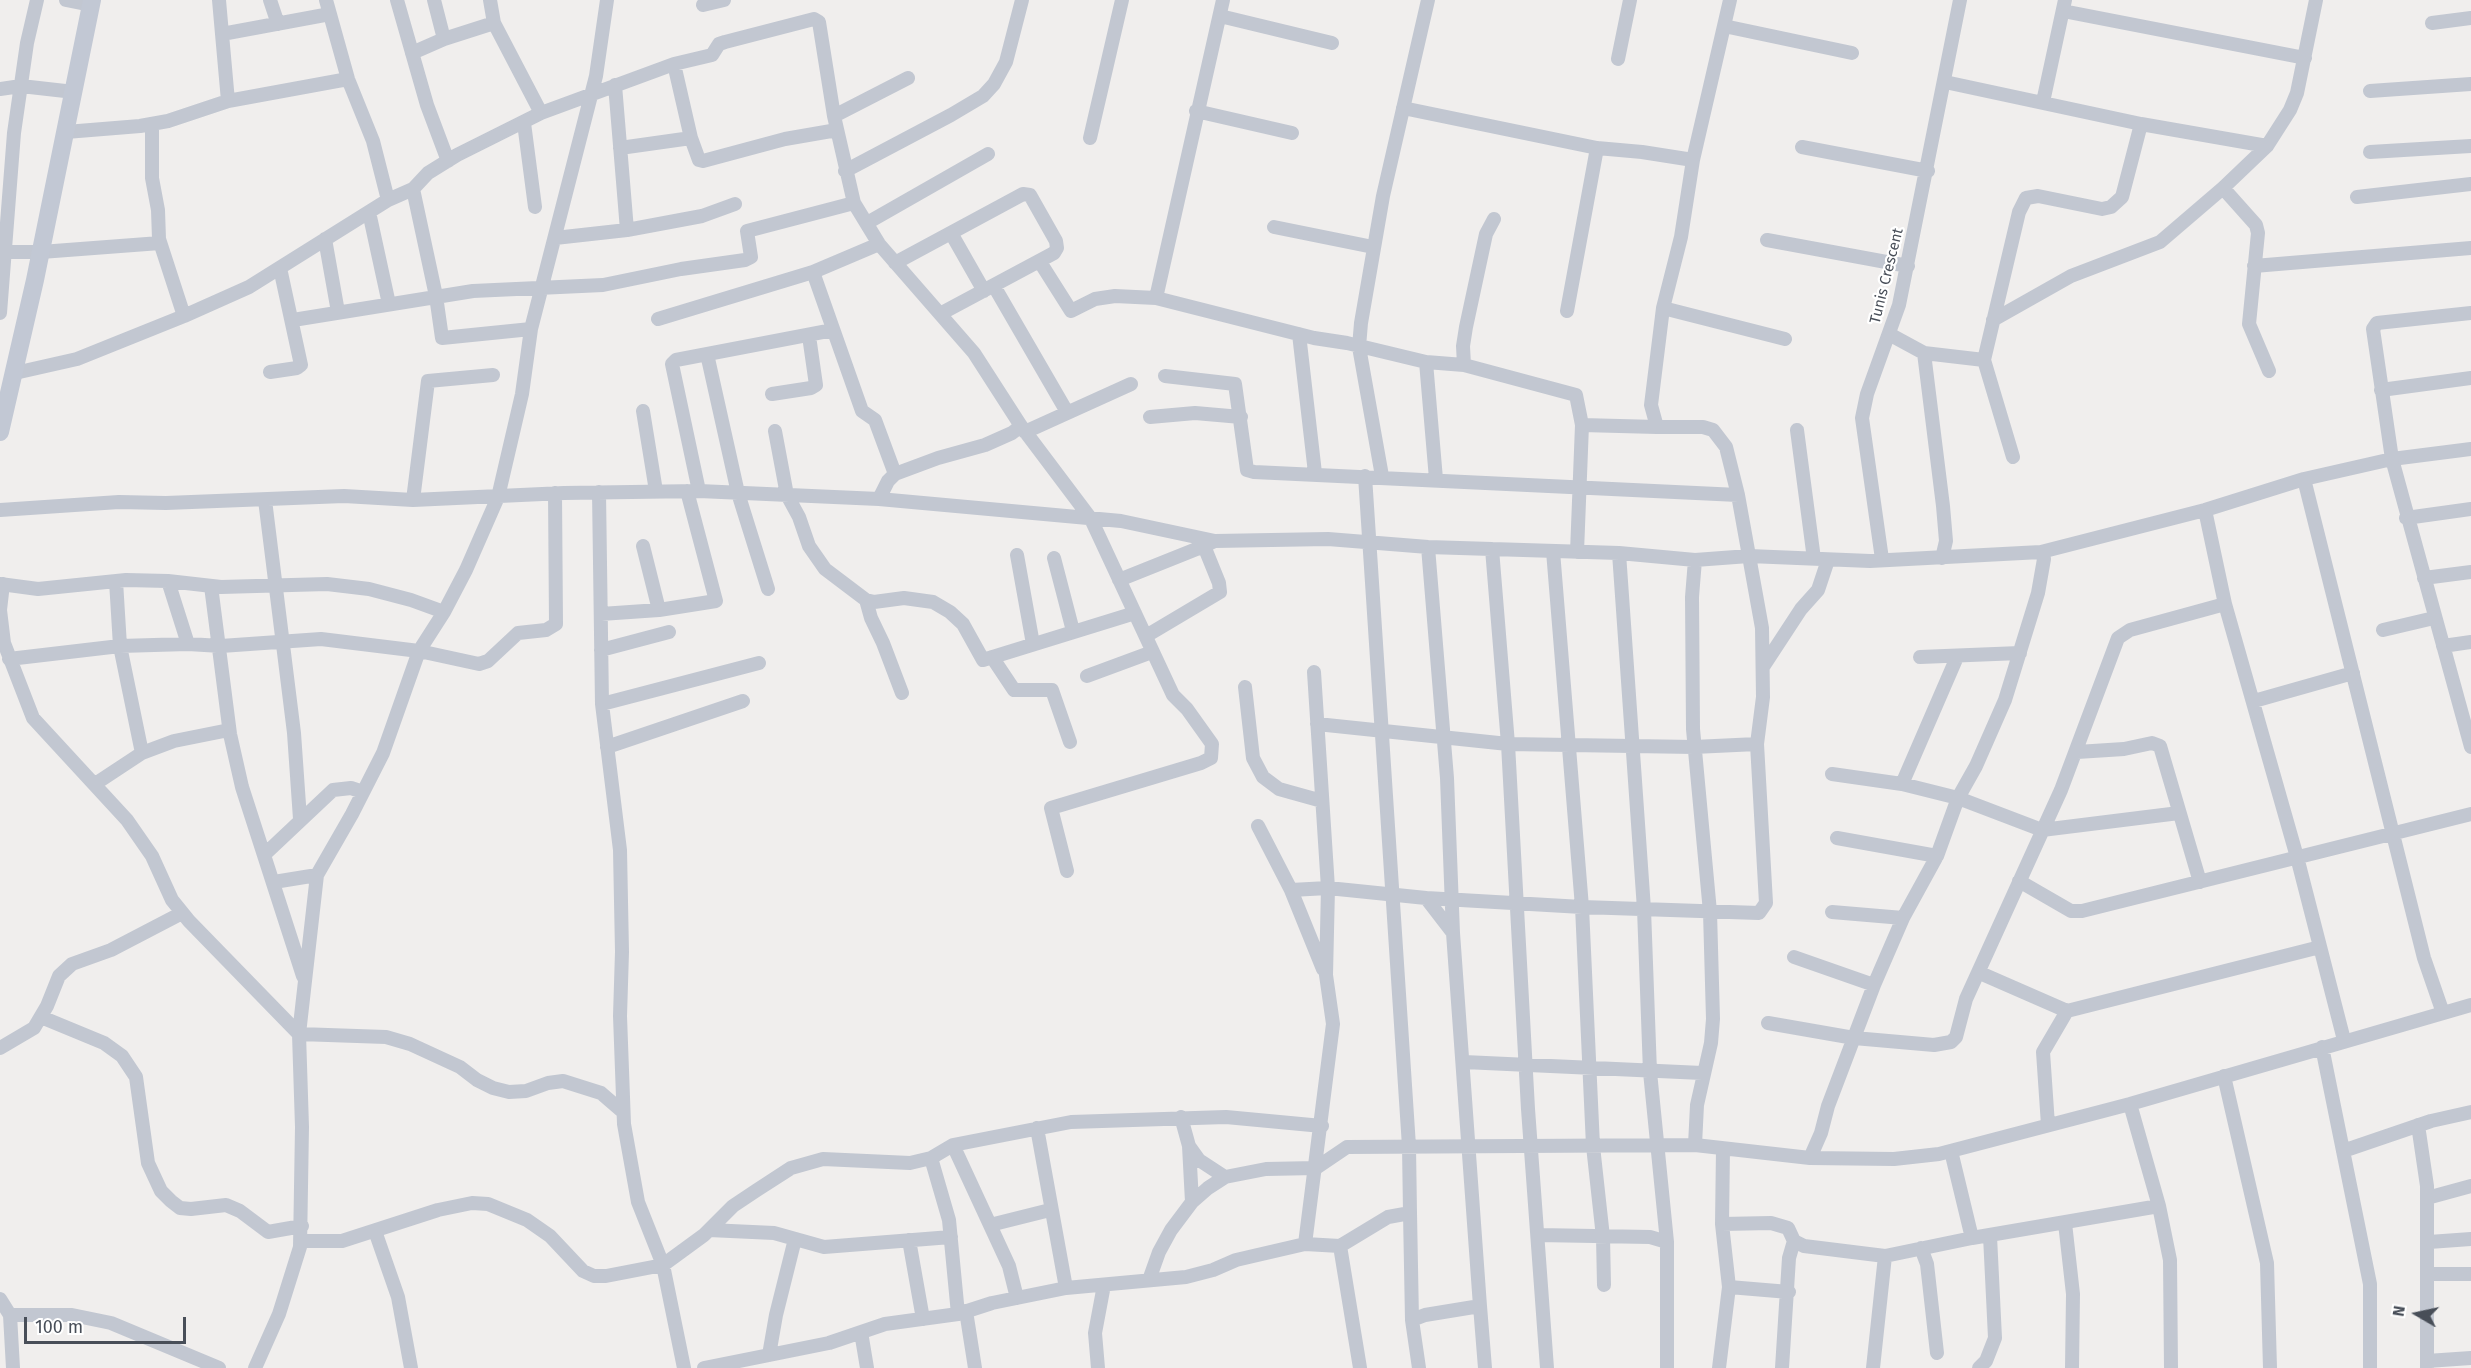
<!DOCTYPE html>
<html>
<head>
<meta charset="utf-8">
<style>
	body { margin:0 }
	#map { position:relative; width:2471px; height:1368px; overflow:hidden; background:#f0eeed; font-family:"Fira Sans",sans-serif }
	canvas { display:block }
	.north { position:absolute; left:2387px; top:1284px; width:60px; height:60px; -webkit-text-stroke:4px #fff; paint-order:stroke; rotate:279deg; font-size:16px; font-weight:700; line-height:24px; text-align:center; color:#484e58 }
	.north::after { content:''; display:block; margin:auto; width:21px; height:27px; background:#484e58; clip-path:polygon(50% 0,100% 100%,50% 72%,0 100%) }
	.scale { position:absolute; left:24px; top:1317px; width:162px; height:27px; box-sizing:border-box; border:3px solid #484e58; border-top:0; padding-left:8px; font-size:18px; line-height:21px; white-space:nowrap; color:#484e58; -webkit-text-stroke:4px #fff; paint-order:stroke }
</style>
</head>
<body>
<div id="map">
<canvas width="2471" height="1368"></canvas>
<div class="north">N</div>
<div class="scale">100 m</div>
</div>
<script>
const context = document.querySelector('canvas').getContext('2d');
context.lineJoin = 'round';
const toPath = rows => new Path2D(rows.map(r => 'M' + r).join(''));
function stroke(path, color, width, dash) { context.strokeStyle = color; context.lineWidth = width; context.lineCap = dash ? 'butt' : 'round'; context.setLineDash(dash || []); context.stroke(path); }
function drawText(font, color, halo, rows, align = 'center') {
  context.font = font + ' "Fira Sans",sans-serif'; context.lineWidth = 4.5; context.setLineDash([]); context.textBaseline = 'middle'; context.strokeStyle = halo; context.fillStyle = color; for (const [text, x, y, turn = 0] of rows) {
    context.save(); context.translate(x, y); context.rotate((+turn || 0) * Math.PI / 180); context.textAlign = isNaN(turn) ? turn : align; if (halo) context.strokeText(text, 0, 0); context.fillText(text, 0, 0); context.restore();
  }
}
const street = toPath([
	[66,0,91,5],
	[219,0,222,34],
	[270,0,278,24],
	[326,0,348,79,373,141,388,200],
	[397,0,427,105,448,161],
	[1223,0,1156,298,1314,338,1347,343,1426,362,1464,365],
	[703,5,724,0],
	[2063,11,2305,58],
	[1220,16,1332,43],
	[494,23,541,113],
	[2432,23,2471,18],
	[1724,26,1852,53],
	[444,39,494,23,490,0],
	[412,53,444,39,434,0],
	[1618,59,1630,0],
	[1945,82,2141,124,2267,146],
	[615,85,627,230],
	[0,89,21,86,74,92],
	[2370,91,2471,84],
	[228,101,222,34,330,14],
	[2043,102,2065,0],
	[1403,108,1597,148,1642,152,1693,160],
	[1196,111,1292,133],
	[834,116,908,78],
	[524,123,535,207],
	[152,124,152,178,158,210,159,239,184,316],
	[66,132,140,126,168,121,228,101,348,79],
	[691,138,699,160,703,161,785,139,837,130],
	[1090,138,1122,0],
	[1802,147,1928,171],
	[620,148,691,138,674,64],
	[2370,152,2471,146],
	[845,171,951,115,983,96,994,84,1006,62,1022,0],
	[2223,188,2256,225,2258,233,2249,324,2269,371],
	[413,189,436,296,442,338,531,329],
	[2357,197,2471,184],
	[369,212,389,304],
	[1494,219,1486,234,1466,327,1463,346,1464,365,1576,395,1582,425],
	[867,223,988,154],
	[1274,227,1373,247],
	[951,233,984,291],
	[555,238,627,230,702,216,735,204],
	[325,239,338,312],
	[1767,240,1908,266],
	[0,252,41,252,160,243],
	[1040,262,1071,311,1095,299,1115,296,1156,298],
	[895,263,1023,194,1030,195,1056,241,1057,248,1054,253,940,314],
	[2254,266,2471,248],
	[813,272,862,411,875,420,895,474],
	[994,286,1067,412],
	[1663,308,1785,339],
	[1567,311,1597,148],
	[0,313,14,133,27,43,37,0],
	[2471,313,2377,323,2373,329,2392,459,2471,747],
	[658,319,813,272,879,244],
	[293,320,473,291,603,285,681,269,745,260,751,257,747,231,854,203],
	[1993,320,2071,276,2160,242,2223,188,2267,146,2290,110,2297,93,2316,0],
	[1299,334,1315,473],
	[1889,334,1924,353,1984,360],
	[1924,353,1943,506,1946,541,1942,558],
	[707,354,738,493,768,589],
	[1426,362,1436,479],
	[270,372,297,368,301,365,280,268],
	[15,373,77,359,184,316,249,287,388,200,413,189,428,173,457,155,541,113,674,64,712,55,719,44,725,42,814,19,819,22,834,116,854,203,879,244,974,353,1021,426,1091,519,1173,695,1187,709,1212,744,1211,758,1201,763,1051,808,1067,871],
	[1165,376,1235,384,1247,470,1254,472,1738,495],
	[2381,390,2471,378],
	[772,394,811,388,816,385,809,336],
	[643,411,656,491],
	[1150,417,1195,413,1241,417],
	[1797,430,1814,559],
	[775,431,787,495,799,517,809,546,825,569,866,600,874,602,904,598,933,602,950,612,963,624,983,660,1135,613],
	[1025,432,1131,384],
	[2013,457,1984,360,2019,212,2026,198,2038,196,2102,209,2111,207,2122,197,2141,124],
	[1365,476,1409,1146,1410,1213],
	[1382,476,1359,347,1361,323,1383,196,1428,0],
	[699,491,672,364,676,360,833,330],
	[599,492,602,704,620,850,622,952,620,1016,624,1124,638,1202,663,1265,684,1368],
	[879,499,888,481,895,474,938,458,985,445,1012,433,1021,426],
	[265,500,294,733,300,819],
	[413,500,428,381,493,375],
	[0,510,119,502,166,503,344,496,413,500,564,493,699,491,879,499,1121,521,1215,541,1328,539,1428,547,1619,553,1695,560,1749,556,1870,561,2041,552,2205,510,2304,479],
	[2205,510,2225,604,2297,857,2344,1040],
	[2406,518,2471,509],
	[643,546,659,610],
	[1492,549,1508,744,1528,1109,1547,1368],
	[1553,551,1582,907,1593,1146,1603,1237,1604,1285],
	[1577,552,1582,425,1657,427],
	[1017,555,1033,644],
	[1054,558,1073,631],
	[1882,559,1862,418,1867,394,1899,305,1960,0],
	[2424,578,2471,572],
	[1119,580,1204,546],
	[116,581,120,646,142,753],
	[168,581,188,644],
	[0,584,38,589,126,580,168,581,221,587,327,584,369,589,411,600,444,612],
	[3,584,0,610,4,643,33,718,127,820,152,856,172,900,189,921,299,1034,386,1037,410,1044,460,1067,477,1080,493,1088,509,1092,526,1091,548,1083,563,1081,601,1093,623,1112],
	[211,586,230,734,242,787,303,976],
	[866,600,871,618,883,643,902,693],
	[601,614,659,610,716,601,687,491],
	[2383,630,2434,618],
	[1146,636,1220,592,1219,583,1204,546,1215,541],
	[2443,646,2471,642],
	[601,650,669,632],
	[992,657,1014,690,1052,690,1070,742],
	[1920,657,2020,653],
	[9,659,120,646,188,644,221,646,321,639,419,651,479,664,488,661,518,633,546,630,556,624,555,493],
	[1763,667,1801,609,1818,590,1828,560],
	[1087,676,1152,652],
	[1245,687,1253,758,1263,777,1279,789,1322,801],
	[2254,701,2353,673],
	[602,704,759,663],
	[1317,724,1508,744,1694,747,1757,744,1763,697,1762,628,1738,495,1726,447,1713,430,1703,427,1657,427,1651,405,1663,308,1681,237,1693,160,1730,0],
	[607,747,743,701],
	[2077,752,2124,749,2152,743,2160,746,2200,882],
	[1832,774,1902,784,1958,798,2042,830,2179,813],
	[95,784,142,753,174,741,229,730],
	[1902,784,1957,657],
	[1258,826,1291,890,1323,969],
	[1837,838,1937,856],
	[264,855,333,790,351,788,363,792],
	[2019,881,2071,911,2082,911,2471,814],
	[274,882,317,875],
	[1291,890,1328,888,1426,898,1582,907,1759,913,1766,903,1757,744],
	[1426,898,1453,933],
	[1832,912,1903,918],
	[1794,957,1874,985],
	[1980,973,2067,1011,2320,947],
	[2443,1013,2424,958,2304,479,2392,459,2471,449],
	[41,1017,104,1043,122,1056,136,1077,148,1163,161,1191,171,1201,180,1208,191,1209,226,1205,240,1211,268,1232,302,1226],
	[1768,1023,1854,1038,1934,1045,1951,1042,1956,1037,1966,999,2061,790,2118,638,2130,630,2225,604],
	[2322,1047,2370,1284,2370,1368],
	[0,1048,34,1028,47,1006,59,976,72,964,111,950,182,913],
	[1464,1062,1702,1073],
	[2224,1076,2267,1263,2270,1368],
	[2130,1104,2159,1206,2170,1260,2171,1368],
	[1181,1117,1189,1146,1199,1160,1225,1177],
	[2048,1125,2043,1052,2067,1011],
	[2418,1125,2427,1186,2427,1368],
	[1037,1128,1066,1288],
	[953,1145,1009,1266,1017,1298],
	[1695,1145,1697,1105,1711,1043,1713,1019,1710,912,1693,729,1692,597,1695,560],
	[1189,1146,1192,1202],
	[1951,1151,1972,1238],
	[2343,1151,2431,1121,2471,1112],
	[931,1158,949,1220,958,1314],
	[1810,1158,1821,1133,1828,1106,1874,985,1903,918,1937,856,1958,798,1976,766,2005,700,2038,593,2044,559,2041,552],
	[2427,1198,2471,1186],
	[2065,1223,2073,1294,2072,1368],
	[1722,1224,1771,1223,1788,1228,1794,1241,1804,1246,1885,1256],
	[990,1225,1050,1210],
	[709,1230,774,1233,824,1247,951,1237],
	[375,1231,398,1297,411,1368],
	[1538,1235,1650,1237,1667,1242,1650,1072,1644,909,1619,553],
	[909,1240,923,1319],
	[301,1241,342,1241,438,1210,472,1203,488,1204,527,1220,550,1236,583,1271,594,1276,606,1276,663,1265,704,1235,733,1206,757,1190,791,1168,823,1159,910,1163,931,1158,953,1145,1071,1122,1226,1117,1322,1126],
	[1667,1242,1667,1368],
	[2429,1242,2471,1239],
	[1305,1244,1333,1024,1326,975,1328,888,1314,672],
	[1340,1246,1360,1368],
	[1921,1248,1927,1264,1937,1353],
	[2427,1274,2471,1274],
	[1149,1280,1159,1252,1171,1230,1192,1202,1208,1188,1225,1177,1266,1169,1316,1168,1347,1147,1695,1145,1810,1158,1894,1159,1939,1154,2130,1104,2471,1005],
	[1729,1287,1789,1292],
	[0,1299,10,1315,13,1368],
	[1480,1306,1485,1368],
	[966,1311,975,1368],
	[10,1315,72,1315,111,1323,219,1368],
	[1412,1320,1425,1315,1480,1306,1453,933,1447,778,1428,547],
	[861,1332,867,1368],
	[769,1355,776,1315,795,1239],
	[2427,1361,2471,1358],
	[255,1368,279,1314,300,1247,302,1127,299,1034,317,875,352,814,383,753,419,651,444,612,466,570,498,497,522,394,531,329,596,76,607,0],
	[704,1368,829,1343,885,1324,958,1314,992,1303,1066,1288,1186,1277,1213,1270,1236,1260,1305,1244,1340,1246,1388,1217,1410,1213,1412,1320,1419,1368],
	[1098,1368,1095,1333,1104,1285],
	[1719,1368,1729,1287,1722,1224,1723,1149],
	[1782,1368,1789,1258,1794,1241],
	[1873,1368,1885,1256,1972,1238,2159,1206],
	[1979,1368,1986,1361,1995,1338,1990,1236]
]);
const secondary = toPath([
	[0,432,35,280,92,0]
]);
const streetNames = [
	["Tunis Crescent",1887,276,-76]
];
stroke(street, '#c2c7d1', 14);
stroke(secondary, '#c2c8d4', 18);
drawText('15px', '#484e58', '#fff', streetNames);
</script>
</body>
</html>
